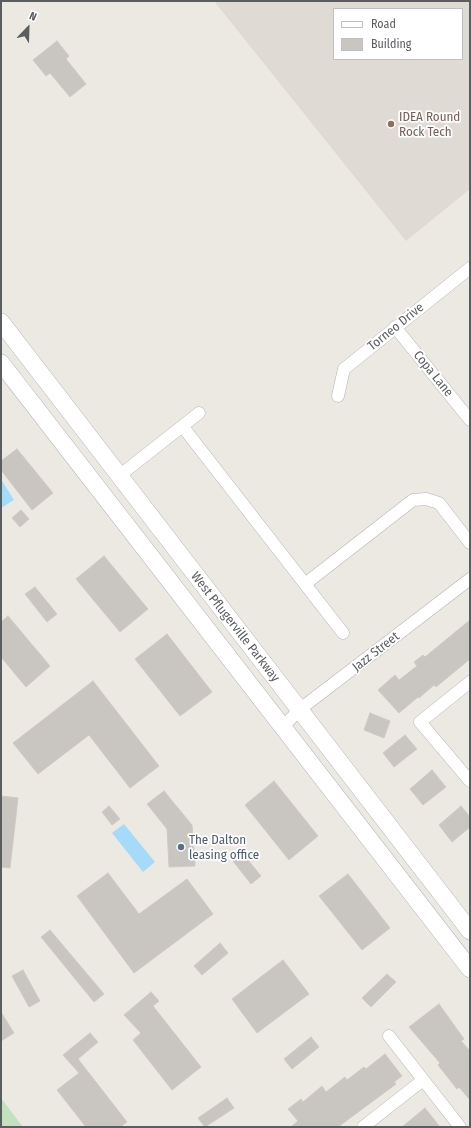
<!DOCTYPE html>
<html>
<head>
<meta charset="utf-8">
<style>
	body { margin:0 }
	#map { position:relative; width:471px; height:1128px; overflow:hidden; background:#ece9e2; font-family:"Fira Sans Condensed",sans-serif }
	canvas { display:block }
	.frame { position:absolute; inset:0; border:2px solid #5a5e61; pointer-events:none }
	.legend { position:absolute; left:333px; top:8px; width:130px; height:52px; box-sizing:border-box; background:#fff; border:1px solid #bdbfc0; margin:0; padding:5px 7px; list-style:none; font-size:12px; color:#5a5e61 }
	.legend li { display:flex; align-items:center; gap:8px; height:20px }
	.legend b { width:20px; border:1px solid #bdbfc0 }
	.north { position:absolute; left:8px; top:8px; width:40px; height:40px; -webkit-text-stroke:3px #fff; paint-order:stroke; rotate:23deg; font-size:11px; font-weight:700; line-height:16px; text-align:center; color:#5a5e61 }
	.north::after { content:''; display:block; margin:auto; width:14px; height:18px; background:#5a5e61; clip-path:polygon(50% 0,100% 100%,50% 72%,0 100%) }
</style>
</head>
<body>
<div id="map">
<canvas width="471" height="1128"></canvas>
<div class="frame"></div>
<ul class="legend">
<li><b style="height:5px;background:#fff"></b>Road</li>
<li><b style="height:11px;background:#c9c5c0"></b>Building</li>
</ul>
<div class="north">N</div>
</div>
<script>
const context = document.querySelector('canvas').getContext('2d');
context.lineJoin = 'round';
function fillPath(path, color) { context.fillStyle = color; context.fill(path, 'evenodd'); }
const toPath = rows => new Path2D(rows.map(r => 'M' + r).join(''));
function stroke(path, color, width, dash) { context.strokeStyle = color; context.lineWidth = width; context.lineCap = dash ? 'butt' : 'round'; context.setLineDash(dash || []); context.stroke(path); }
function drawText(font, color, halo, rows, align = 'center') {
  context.font = font + ' "Fira Sans Condensed",sans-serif'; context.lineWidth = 3.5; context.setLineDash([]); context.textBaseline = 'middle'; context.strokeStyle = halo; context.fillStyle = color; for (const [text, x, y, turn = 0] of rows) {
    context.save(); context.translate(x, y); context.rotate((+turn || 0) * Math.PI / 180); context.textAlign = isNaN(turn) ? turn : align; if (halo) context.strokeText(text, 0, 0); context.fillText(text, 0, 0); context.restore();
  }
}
const education = toPath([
	[214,1,470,1,470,189,406,241],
	[334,9,462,9,462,59,334,59]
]);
const green = toPath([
	[1,1098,23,1127,1,1127]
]);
const water = toPath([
	[1,479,14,500,1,508],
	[124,824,155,862,143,872,112,833]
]);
const building = toPath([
	[57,41,69,56,66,59,86,84,70,97,50,73,46,76,33,60,57,41],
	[17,449,53,493,32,510,1,470,1,461,17,449],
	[21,510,29,519,20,527,12,518,21,510],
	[104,556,148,609,120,632,76,579,104,556],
	[35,587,57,614,47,622,25,594,35,587],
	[8,616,50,666,26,687,1,657,1,622,8,616],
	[470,620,470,659,436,687,434,685,419,698,418,697,399,713,378,690,395,675,399,680,417,666,414,662,423,655,425,657,470,620],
	[167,634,212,692,180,716,135,659,167,634],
	[93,681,159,766,130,788,89,735,38,774,13,743,93,681],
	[370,713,390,721,384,738,364,730,370,713],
	[405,735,417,749,394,767,383,753,405,735],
	[432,770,446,787,423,805,410,789,432,770],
	[274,781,318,836,289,860,245,805,274,781],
	[164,791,192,825,195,866,169,867,167,829,147,804,164,791],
	[1,796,18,798,10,868,1,867,1,796],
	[109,806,120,819,112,825,102,812,109,806],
	[461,806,470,817,470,827,452,842,439,825,461,806],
	[239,849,261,876,251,884,229,856,239,849],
	[108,873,139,914,187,879,213,914,134,973,77,896,108,873],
	[348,874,390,928,362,950,319,896,348,874],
	[50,930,104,994,94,1002,41,937,50,930],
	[220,943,228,953,202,975,194,966,220,943],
	[283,960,309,994,257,1033,232,999,283,960],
	[23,970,40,1001,29,1007,12,976,23,970],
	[387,974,396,982,371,1007,362,998,387,974],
	[151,992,159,1001,153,1006,201,1067,172,1090,133,1040,141,1033,124,1015,151,992],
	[439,1004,464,1039,461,1041,470,1051,470,1100,459,1087,457,1089,438,1065,440,1063,409,1027,439,1004],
	[1,1012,14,1033,1,1041,1,1012],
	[90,1033,98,1042,78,1059,127,1122,120,1127,86,1127,57,1090,79,1073,63,1055,90,1033],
	[311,1037,319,1047,292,1069,284,1059,311,1037],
	[385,1054,402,1076,394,1082,396,1084,338,1127,291,1127,298,1121,288,1109,301,1099,303,1102,322,1086,326,1092,345,1077,347,1080,364,1067,366,1069,385,1054],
	[227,1098,234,1108,205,1127,198,1118,227,1098],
	[425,1108,440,1127,402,1127,425,1108]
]);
const minor = toPath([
	[395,327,470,420],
	[338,396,344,369,470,268],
	[183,427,343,633],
	[119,476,199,413],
	[305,584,413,500,426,499,439,503,470,543],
	[470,682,420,722,470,781],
	[283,727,299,710,470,579],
	[389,1036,460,1127],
	[363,1127,423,1080]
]);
const secondary = toPath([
	[1,322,470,931],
	[1,363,470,969]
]);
const markers = [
	[391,124,4,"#8d6e63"],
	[181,847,4,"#5c6f8a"]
];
const educationNames = [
	["IDEA Round",399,117],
	["Rock Tech",399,132]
];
const streetNames = [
	["Torneo Drive",396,327,-39],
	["Copa Lane",433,374,51],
	["West Pflugerville Parkway",235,627,52],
	["Jazz Street",376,652,-38]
];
const serviceNames = [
	["The Dalton",189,840],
	["leasing office",189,855]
];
fillPath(education, '#dfdad3');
fillPath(green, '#c2e2bf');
fillPath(water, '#a5dbf9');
fillPath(building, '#c9c5c0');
stroke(building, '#d0cac0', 1);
stroke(minor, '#b2b5b8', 13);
stroke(secondary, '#b3b7bb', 18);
stroke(minor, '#fff', 12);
stroke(secondary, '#fff', 17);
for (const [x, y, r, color] of markers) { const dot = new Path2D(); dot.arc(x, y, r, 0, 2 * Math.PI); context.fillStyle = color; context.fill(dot); stroke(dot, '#fff', 1.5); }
drawText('13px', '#785e54', '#fff', educationNames, 'left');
drawText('13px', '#5a5e61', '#fff', streetNames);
drawText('13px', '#4e5e75', '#fff', serviceNames, 'left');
</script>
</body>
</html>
